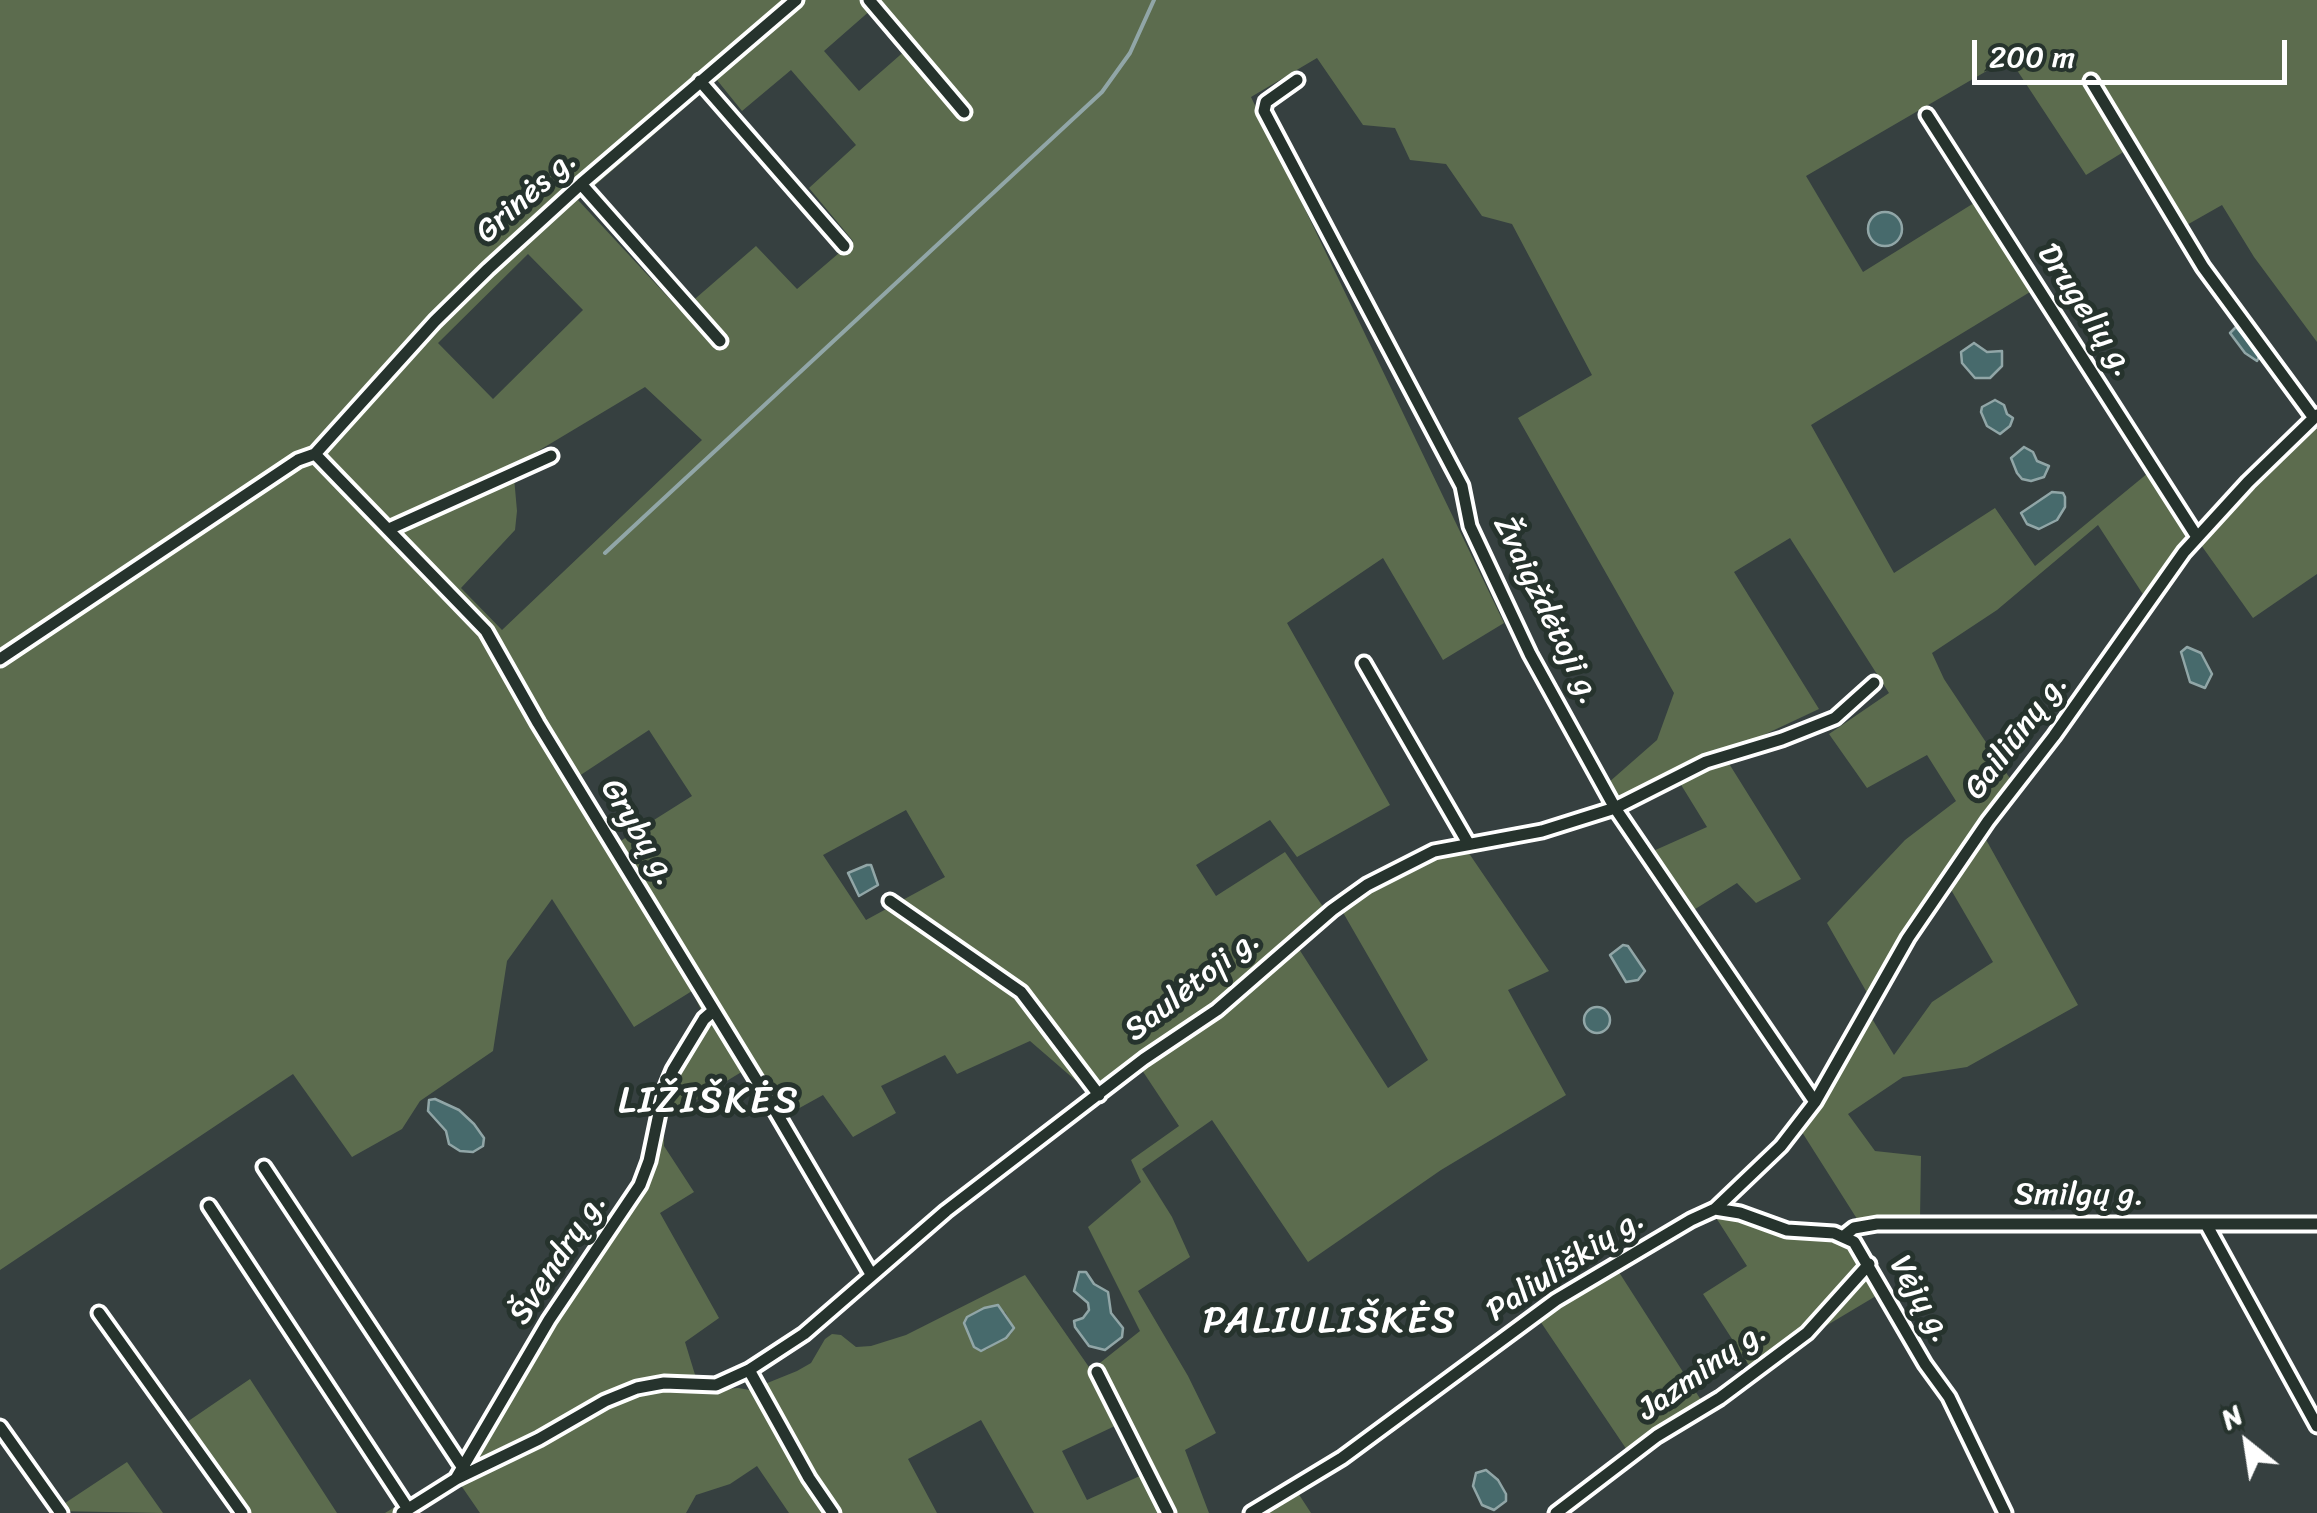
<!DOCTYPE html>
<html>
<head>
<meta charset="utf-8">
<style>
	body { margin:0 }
	#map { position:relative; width:2317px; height:1513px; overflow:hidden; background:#364040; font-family:Sriracha,sans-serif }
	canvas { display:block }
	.north { position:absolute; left:2197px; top:1393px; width:100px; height:100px; -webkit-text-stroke:8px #26332d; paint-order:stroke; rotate:330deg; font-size:28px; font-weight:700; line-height:40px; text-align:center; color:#fff }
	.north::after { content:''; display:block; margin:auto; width:35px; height:45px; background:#fff; clip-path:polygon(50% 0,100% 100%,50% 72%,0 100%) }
	.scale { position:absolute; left:1972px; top:40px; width:315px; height:45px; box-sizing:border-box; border:5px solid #fff; border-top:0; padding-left:12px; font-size:30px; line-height:35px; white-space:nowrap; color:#fff; -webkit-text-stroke:8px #26332d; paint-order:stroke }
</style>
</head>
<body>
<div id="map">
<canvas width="2317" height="1513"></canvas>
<div class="north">N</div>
<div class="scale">200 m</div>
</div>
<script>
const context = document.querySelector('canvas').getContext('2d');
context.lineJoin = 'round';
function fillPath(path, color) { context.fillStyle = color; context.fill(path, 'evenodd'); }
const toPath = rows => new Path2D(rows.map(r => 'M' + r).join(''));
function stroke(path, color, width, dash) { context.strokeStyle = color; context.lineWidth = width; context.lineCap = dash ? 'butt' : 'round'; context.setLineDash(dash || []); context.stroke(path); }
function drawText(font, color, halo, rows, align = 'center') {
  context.font = font + ' Sriracha,sans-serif'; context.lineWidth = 10; context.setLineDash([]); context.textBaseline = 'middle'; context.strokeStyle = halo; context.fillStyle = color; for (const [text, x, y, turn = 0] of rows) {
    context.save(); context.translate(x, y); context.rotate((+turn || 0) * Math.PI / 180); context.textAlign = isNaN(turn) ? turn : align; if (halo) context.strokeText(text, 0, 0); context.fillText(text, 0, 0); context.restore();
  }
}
const green = toPath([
	[0,0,2317,0,2317,342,2254,257,2222,205,2185,226,2138,143,2086,175,2009,58,1806,176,1863,272,1974,203,2030,292,1811,425,1894,573,1995,508,2035,566,2148,473,2189,540,2146,599,2098,525,1997,610,1932,653,1944,679,2011,780,1870,998,1827,923,1905,840,1956,801,1927,755,1867,788,1829,734,1889,693,1790,538,1734,572,1819,709,1723,754,1801,879,1756,903,1737,883,1692,911,1651,852,1707,827,1675,775,1617,801,1608,783,1657,740,1674,693,1518,418,1592,375,1512,224,1482,216,1446,164,1410,160,1395,128,1363,125,1317,58,1251,97,1504,623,1443,660,1383,558,1287,623,1390,805,1297,857,1270,820,1196,865,1216,896,1285,852,1324,908,1290,935,1388,1088,1428,1060,1341,909,1395,874,1464,846,1549,971,1508,990,1566,1095,1441,1170,1308,1262,1212,1120,1142,1169,1172,1217,1190,1257,1138,1291,1188,1376,1216,1433,1185,1450,1209,1513,1034,1513,981,1420,908,1459,937,1513,789,1513,757,1466,730,1484,696,1495,686,1513,480,1513,458,1481,407,1513,385,1513,451,1473,546,1310,639,1178,664,1075,703,1014,692,991,634,1027,552,899,507,961,493,1051,420,1101,402,1129,352,1157,293,1074,0,1270],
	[872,9,907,49,859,91,824,51],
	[791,70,856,145,809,188,853,241,797,289,756,246,681,311,578,200,717,80,742,111],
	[528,254,583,310,493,399,438,343],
	[645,387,702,440,502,630,461,588,515,530,517,511,513,466],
	[649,730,692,796,619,842,576,778],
	[906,810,945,877,866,920,823,855],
	[1030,1041,1089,1092,1134,1058,1179,1126,1131,1160,1141,1182,1088,1227,1140,1331,1091,1370,1025,1275,906,1335,871,1346,856,1347,841,1335,832,1334,825,1339,811,1363,797,1371,750,1390,738,1388,700,1391,685,1342,719,1318,660,1213,694,1192,664,1146,664,1119,753,1065,785,1116,823,1095,853,1137,896,1113,881,1086,945,1055,957,1074],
	[984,1308,1005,1312,1014,1328,1011,1334,986,1350,967,1317],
	[1117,1425,1142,1475,1087,1500,1062,1451],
	[2317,422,2317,574,2253,618,2201,545,2236,500],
	[1984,836,2078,1005,1967,1067,1903,1077,1848,1114,1875,1151,1921,1156,1920,1219,1859,1222,1800,1129,1871,1017,1894,1055,1932,1002,1993,962,1950,888],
	[1718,1212,1781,1237,1843,1240,1856,1251,1881,1293,1752,1370,1703,1294,1747,1266,1713,1213],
	[1615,1266,1701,1400,1627,1450,1538,1318],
	[250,1379,337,1513,248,1513,184,1424],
	[127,1462,163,1513,53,1511],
	[1298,1493,1311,1513,1260,1513]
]);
const water = toPath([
	'1868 229a17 17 0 1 1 34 0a17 17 0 1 1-34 0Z',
	[2236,327,2260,355,2257,361,2245,353,2230,333,2236,327],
	[1974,343,1987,352,2002,351,2002,366,1990,378,1975,378,1962,363,1961,352,1974,343],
	[1995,400,2004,405,2007,414,2013,418,2010,426,2000,434,1987,426,1981,412,1982,407,1995,400],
	[2024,447,2033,452,2037,461,2049,466,2044,477,2031,481,2022,479,2017,473,2011,458,2024,447],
	[2052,492,2063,493,2065,497,2065,507,2057,520,2039,529,2027,524,2021,513,2052,492],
	[2187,647,2201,653,2212,674,2205,688,2190,682,2181,652,2187,647],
	[867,865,871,865,878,885,859,896,848,873,867,865],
	[1623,945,1628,946,1645,971,1638,980,1626,982,1610,955,1623,945],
	'1584 1020a13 13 0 1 1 26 0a13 13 0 1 1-26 0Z',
	[435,1099,459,1110,474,1124,484,1138,483,1146,473,1152,460,1151,449,1144,446,1131,428,1111,429,1100,435,1099],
	[1079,1272,1086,1272,1094,1284,1108,1292,1111,1313,1123,1328,1122,1337,1105,1350,1089,1346,1075,1327,1074,1321,1083,1318,1089,1310,1088,1303,1074,1291,1079,1272],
	[998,1305,1014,1328,1006,1338,981,1351,974,1347,964,1323,967,1317,984,1308,998,1305],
	[1486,1470,1498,1480,1506,1494,1506,1501,1494,1510,1482,1505,1473,1486,1476,1473,1486,1470]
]);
const stream = toPath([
	[605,553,1102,92,1130,53,1154,0]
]);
const street = toPath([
	[869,0,964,112],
	[1297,80,1266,102,1264,111,1462,486,1470,526,1530,654,1615,808,1815,1102],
	[700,81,844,246],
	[2091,81,2203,267,2314,418],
	[1927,115,2197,537],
	[581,184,720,341],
	[315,454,486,631,538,723,773,1107,871,1274],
	[389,529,551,456],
	[0,659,298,460,315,454,435,321,488,269,581,184,796,0],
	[1364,663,1468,843],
	[890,901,1021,992,1099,1095],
	[264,1167,463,1468],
	[209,1206,408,1509],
	[1715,1209,1740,1213,1787,1230,1834,1233,1854,1242,1925,1364,1949,1397,2005,1513],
	[2206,1224,2317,1426],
	[1844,1236,1854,1228,1877,1224,2317,1224],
	[99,1313,242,1513],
	[749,1370,809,1478,833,1513],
	[1097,1372,1168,1513],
	[0,1427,61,1513],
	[457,1477,549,1320,640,1185,649,1161,663,1094,673,1070,704,1019,712,1012],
	[402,1513,456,1479,539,1439,605,1401,637,1388,664,1383,716,1385,749,1370,804,1334,946,1211,1144,1059,1217,1010,1332,910,1367,885,1434,851,1542,831,1615,808,1706,762,1782,739,1835,718,1874,683],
	[1251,1513,1342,1458,1556,1300,1691,1220,1715,1209,1781,1146,1815,1102,1908,938,1988,821,2054,736,2184,552,2248,482,2317,415],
	[1556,1513,1657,1436,1720,1398,1807,1333,1869,1264]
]);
const streetNames = [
	["Grinės g.",527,197,-42],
	["Drugelių g.",2085,311,57],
	["Žvaigždėtoji g.",1546,611,64],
	["Gailiūnų g.",2017,737,-53],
	["Grybų g.",638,833,59],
	["Saulėtoji g.",1193,986,-38],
	["Smilgų g.",2079,1196],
	["Švendrų g.",559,1259,-57],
	["Paliuliškių g.",1566,1266,-33],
	["Vėjų g.",1920,1300,60],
	["Jazminų g.",1703,1372,-35]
];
const quarterNames = [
	["LIŽIŠKĖS",709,1102],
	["PALIULIŠKĖS",1330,1322]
];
fillPath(green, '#5c6c4e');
fillPath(water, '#476a6c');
stroke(water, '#91a6a7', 2.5);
stroke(stream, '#91a6a7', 4);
stroke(street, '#fff', 19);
stroke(street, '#26332d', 11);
drawText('32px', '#fff', '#26332d', streetNames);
context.letterSpacing = '2.5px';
drawText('38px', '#fff', '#26332d', quarterNames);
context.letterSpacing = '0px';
</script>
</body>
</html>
